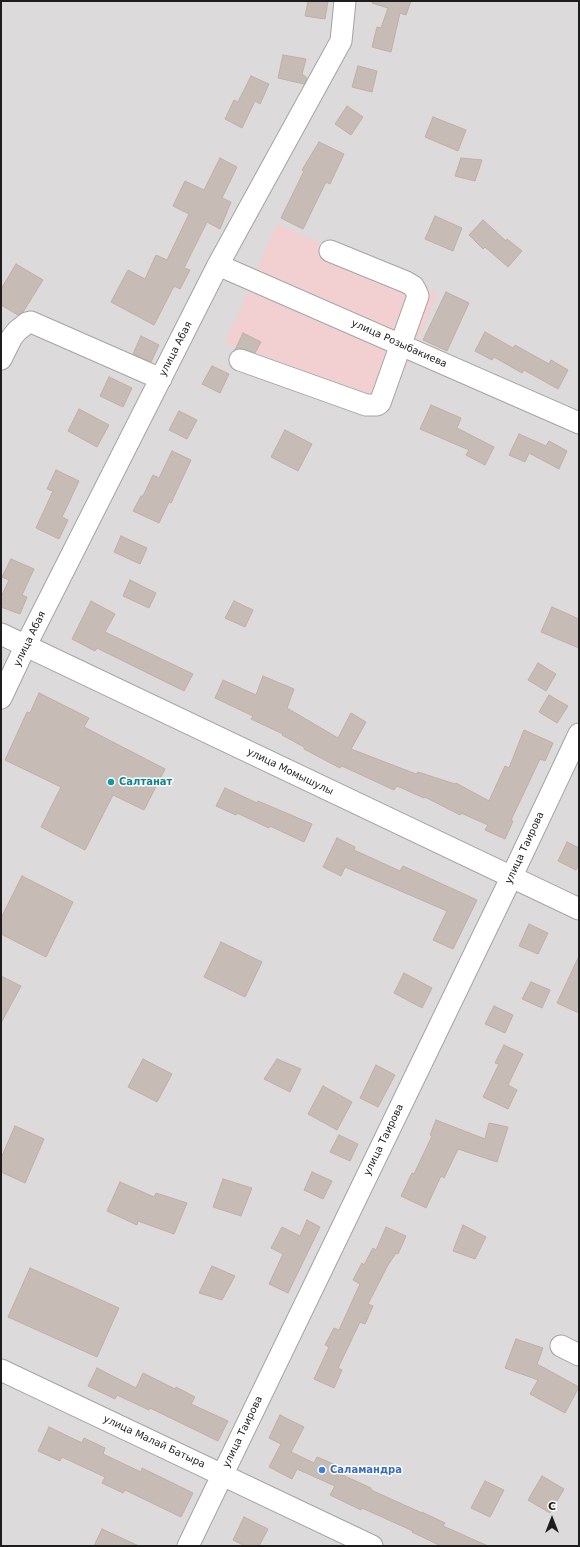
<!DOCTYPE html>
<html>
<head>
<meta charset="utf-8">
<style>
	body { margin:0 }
	#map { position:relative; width:580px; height:1547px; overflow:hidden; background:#efeae2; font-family:"DejaVu Sans",sans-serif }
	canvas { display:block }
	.frame { position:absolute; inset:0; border:2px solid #1d1d1d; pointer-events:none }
	.north { position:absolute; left:532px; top:1499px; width:40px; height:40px; -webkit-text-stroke:3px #fff; paint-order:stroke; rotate:0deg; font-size:11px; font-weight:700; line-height:16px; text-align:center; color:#1d1d1d }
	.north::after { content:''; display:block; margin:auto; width:14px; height:18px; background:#1d1d1d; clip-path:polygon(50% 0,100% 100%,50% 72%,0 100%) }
</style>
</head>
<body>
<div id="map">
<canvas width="580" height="1547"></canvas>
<div class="frame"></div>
<div class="north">С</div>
</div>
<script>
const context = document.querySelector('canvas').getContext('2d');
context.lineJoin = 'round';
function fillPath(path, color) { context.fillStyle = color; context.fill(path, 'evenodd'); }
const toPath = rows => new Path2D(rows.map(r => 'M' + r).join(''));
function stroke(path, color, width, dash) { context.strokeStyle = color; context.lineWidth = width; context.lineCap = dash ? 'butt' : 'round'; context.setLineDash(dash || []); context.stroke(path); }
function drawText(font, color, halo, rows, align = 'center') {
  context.font = font + ' "DejaVu Sans",sans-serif'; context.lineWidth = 3; context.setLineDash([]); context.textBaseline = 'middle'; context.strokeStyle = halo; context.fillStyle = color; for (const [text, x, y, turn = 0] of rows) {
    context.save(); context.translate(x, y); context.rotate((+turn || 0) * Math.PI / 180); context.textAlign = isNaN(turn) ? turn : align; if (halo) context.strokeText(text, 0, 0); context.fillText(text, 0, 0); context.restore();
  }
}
const residential = toPath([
	[1,1,579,1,579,1546,1,1546]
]);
const commercial = toPath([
	[277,224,438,294,386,413,225,343]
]);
const building = toPath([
	[308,1,328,1,325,19,305,16,308,1],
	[373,1,411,1,406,15,400,13,391,52,372,47,377,27,381,28,388,8,372,3,373,1],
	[283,55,306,59,302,74,307,78,304,84,278,78,283,55],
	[358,66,377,71,372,92,352,87,358,66],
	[251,76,269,84,260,104,255,101,242,128,225,119,234,100,238,102,251,76],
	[347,106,363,117,351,135,335,124,347,106],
	[433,117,466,130,458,151,425,137,433,117],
	[319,142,344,154,330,184,326,182,303,229,281,218,304,171,302,170,319,142],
	[220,158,237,167,222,198,231,202,220,229,207,222,184,268,190,270,180,289,174,286,154,325,111,302,128,270,145,279,156,255,167,260,189,214,173,206,185,181,204,190,220,158],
	[461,158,482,160,475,181,455,176,461,158],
	[435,216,462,228,453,251,425,239,435,216],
	[483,220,506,241,507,239,522,251,508,267,485,247,483,249,469,235,483,220],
	[16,264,43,280,23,312,18,315,1,305,1,289,16,264],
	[446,292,469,303,447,351,423,340,446,292],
	[485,332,513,348,515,345,549,364,551,360,568,370,558,389,524,370,522,373,494,357,492,360,475,351,485,332],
	[243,333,261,342,255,353,244,349,235,350,243,333],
	[141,336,159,345,151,362,133,354,141,336],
	[212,366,229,374,220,393,202,384,212,366],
	[109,377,132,388,123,407,100,396,109,377],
	[431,405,461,418,457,428,494,447,485,465,466,455,469,450,420,429,431,405],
	[79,409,109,425,97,447,68,431,79,409],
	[179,411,197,420,187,439,169,430,179,411],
	[285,430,312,444,298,471,271,457,285,430],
	[519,434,546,446,549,441,567,451,559,469,529,453,525,462,509,455,519,434],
	[172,451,191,460,171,503,169,502,159,523,133,511,141,496,143,496,153,475,159,478,172,451],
	[56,470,79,481,62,517,68,520,59,539,36,528,53,491,47,489,56,470],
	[121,536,147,548,140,564,114,552,121,536],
	[11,559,34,569,22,595,27,597,20,614,1,607,1,597,9,580,2,577,11,559],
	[130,580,156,593,149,608,123,596,130,580],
	[91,601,115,614,105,632,193,674,184,691,97,648,95,651,72,639,91,601],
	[234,601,253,610,245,627,225,618,234,601],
	[552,607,579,619,579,648,541,632,552,607],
	[538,663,556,674,546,691,528,680,538,663],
	[263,676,294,689,287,708,338,738,351,713,366,722,351,749,416,774,418,772,455,784,456,783,489,801,505,766,509,768,524,730,553,743,545,761,540,759,511,820,513,821,505,839,485,830,488,825,461,813,460,815,425,797,424,798,397,786,394,790,342,766,340,768,304,749,304,747,282,735,283,734,251,719,253,716,215,698,223,680,256,695,263,676],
	[39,693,89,718,84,727,165,769,144,810,113,795,85,850,41,827,61,787,5,760,27,712,30,713,39,693],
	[549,695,568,706,557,723,539,712,549,695],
	[225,788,257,803,258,801,312,824,304,842,270,826,269,828,237,813,236,815,216,806,225,788],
	[337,838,355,847,354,850,400,871,403,866,477,900,453,949,433,940,447,911,345,867,341,876,323,867,337,838],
	[567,842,579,848,579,864,576,870,558,861,567,842],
	[22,876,73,902,46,957,1,934,1,918,22,876],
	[529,924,548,933,538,954,519,946,529,924],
	[221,942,262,962,245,997,204,977,221,942],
	[579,956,579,1013,557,1003,579,956],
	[404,973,432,988,422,1008,394,993,404,973],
	[1,976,21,986,1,1023,1,976],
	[531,982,550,990,542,1008,522,999,531,982],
	[494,1006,513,1015,505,1033,485,1024,494,1006],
	[504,1045,523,1054,508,1085,517,1090,508,1109,483,1097,499,1064,495,1063,504,1045],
	[143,1059,172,1074,157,1102,128,1087,143,1059],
	[277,1059,301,1069,290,1092,264,1079,277,1059],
	[376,1065,395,1075,378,1107,360,1098,376,1065],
	[323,1086,352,1102,337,1130,308,1114,323,1086],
	[436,1120,485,1139,489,1123,508,1127,497,1162,458,1149,444,1178,441,1176,426,1208,401,1196,412,1173,414,1174,432,1136,430,1135,436,1120],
	[15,1126,44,1139,25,1183,1,1172,1,1158,15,1126],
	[339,1135,358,1144,350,1161,330,1152,339,1135],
	[312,1172,332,1181,323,1199,304,1190,312,1172],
	[223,1179,252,1188,241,1216,213,1207,223,1179],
	[120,1182,154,1197,156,1193,187,1203,174,1234,138,1221,137,1225,107,1211,120,1182],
	[307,1220,320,1227,288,1293,269,1284,283,1254,271,1248,282,1227,300,1236,307,1220],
	[463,1225,486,1237,475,1259,453,1251,463,1225],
	[386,1227,406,1236,398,1254,396,1253,388,1265,368,1304,373,1306,365,1324,360,1322,338,1368,342,1370,334,1388,314,1379,329,1347,325,1345,334,1328,339,1330,360,1284,353,1280,362,1263,364,1265,373,1248,376,1250,386,1227],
	[212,1266,235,1276,222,1300,199,1293,212,1266],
	[30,1268,119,1308,97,1357,8,1317,30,1268],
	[516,1339,543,1348,537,1364,579,1387,565,1413,530,1394,538,1380,505,1368,516,1339],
	[97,1368,136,1388,143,1373,175,1389,176,1387,195,1397,191,1404,228,1421,218,1441,150,1408,149,1410,117,1395,115,1399,88,1386,97,1368],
	[280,1415,304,1427,291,1452,314,1463,317,1457,336,1465,334,1471,371,1488,371,1490,422,1513,422,1512,445,1523,443,1526,488,1546,441,1546,412,1532,413,1531,362,1508,361,1510,330,1495,335,1486,297,1469,292,1479,269,1467,281,1444,269,1438,280,1415],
	[49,1427,82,1443,84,1438,105,1448,103,1454,141,1472,142,1468,193,1493,181,1517,125,1490,123,1493,102,1483,105,1477,62,1457,60,1461,38,1451,49,1427],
	[542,1476,564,1489,550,1513,528,1500,542,1476],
	[485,1481,504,1490,490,1517,471,1508,485,1481],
	[244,1517,268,1529,259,1546,245,1546,233,1540,244,1517],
	[102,1529,139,1546,94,1546,102,1529]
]);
const minor = toPath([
	[218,265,579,423],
	[1,359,12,337,17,331,27,323,31,322,161,379],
	[240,360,366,405,377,405,380,403,418,296,416,291,413,286,406,282,330,251],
	[1,634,579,909],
	[1,698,26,645,218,265,341,41,345,1],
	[561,1346,579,1355],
	[1,1370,372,1546],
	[188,1546,511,878,579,734]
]);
const markers = [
	[111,782,4,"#0f9aa8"],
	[322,1470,4,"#3f7fe0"]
];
const streetNames = [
	["улица Розыбакиева",399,344,24],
	["улица Абая",176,349,-63],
	["улица Абая",30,639,-64],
	["улица Момышулы",290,772,26],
	["улица Таирова",525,848,-65],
	["улица Таирова",384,1140,-64],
	["улица Таирова",243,1432,-64],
	["улица Малай Батыра",154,1442,25]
];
const cultureNames = [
	["Салтанат",119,782]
];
const shopNames = [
	["Саламандра",330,1470]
];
fillPath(residential, '#dcdada');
fillPath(commercial, '#f2d0d1');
fillPath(building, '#c7bcb5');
stroke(building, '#c2afa4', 1);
stroke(minor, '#a4a4a4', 23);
stroke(minor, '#fff', 21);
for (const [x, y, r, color] of markers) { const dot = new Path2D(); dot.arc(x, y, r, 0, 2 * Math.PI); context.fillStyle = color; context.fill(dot); stroke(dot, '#fff', 1.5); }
drawText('10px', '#1d1d1d', '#fff', streetNames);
drawText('bold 10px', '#0d838f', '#fff', cultureNames, 'left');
drawText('bold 10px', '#366cbe', '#fff', shopNames, 'left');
</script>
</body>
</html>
